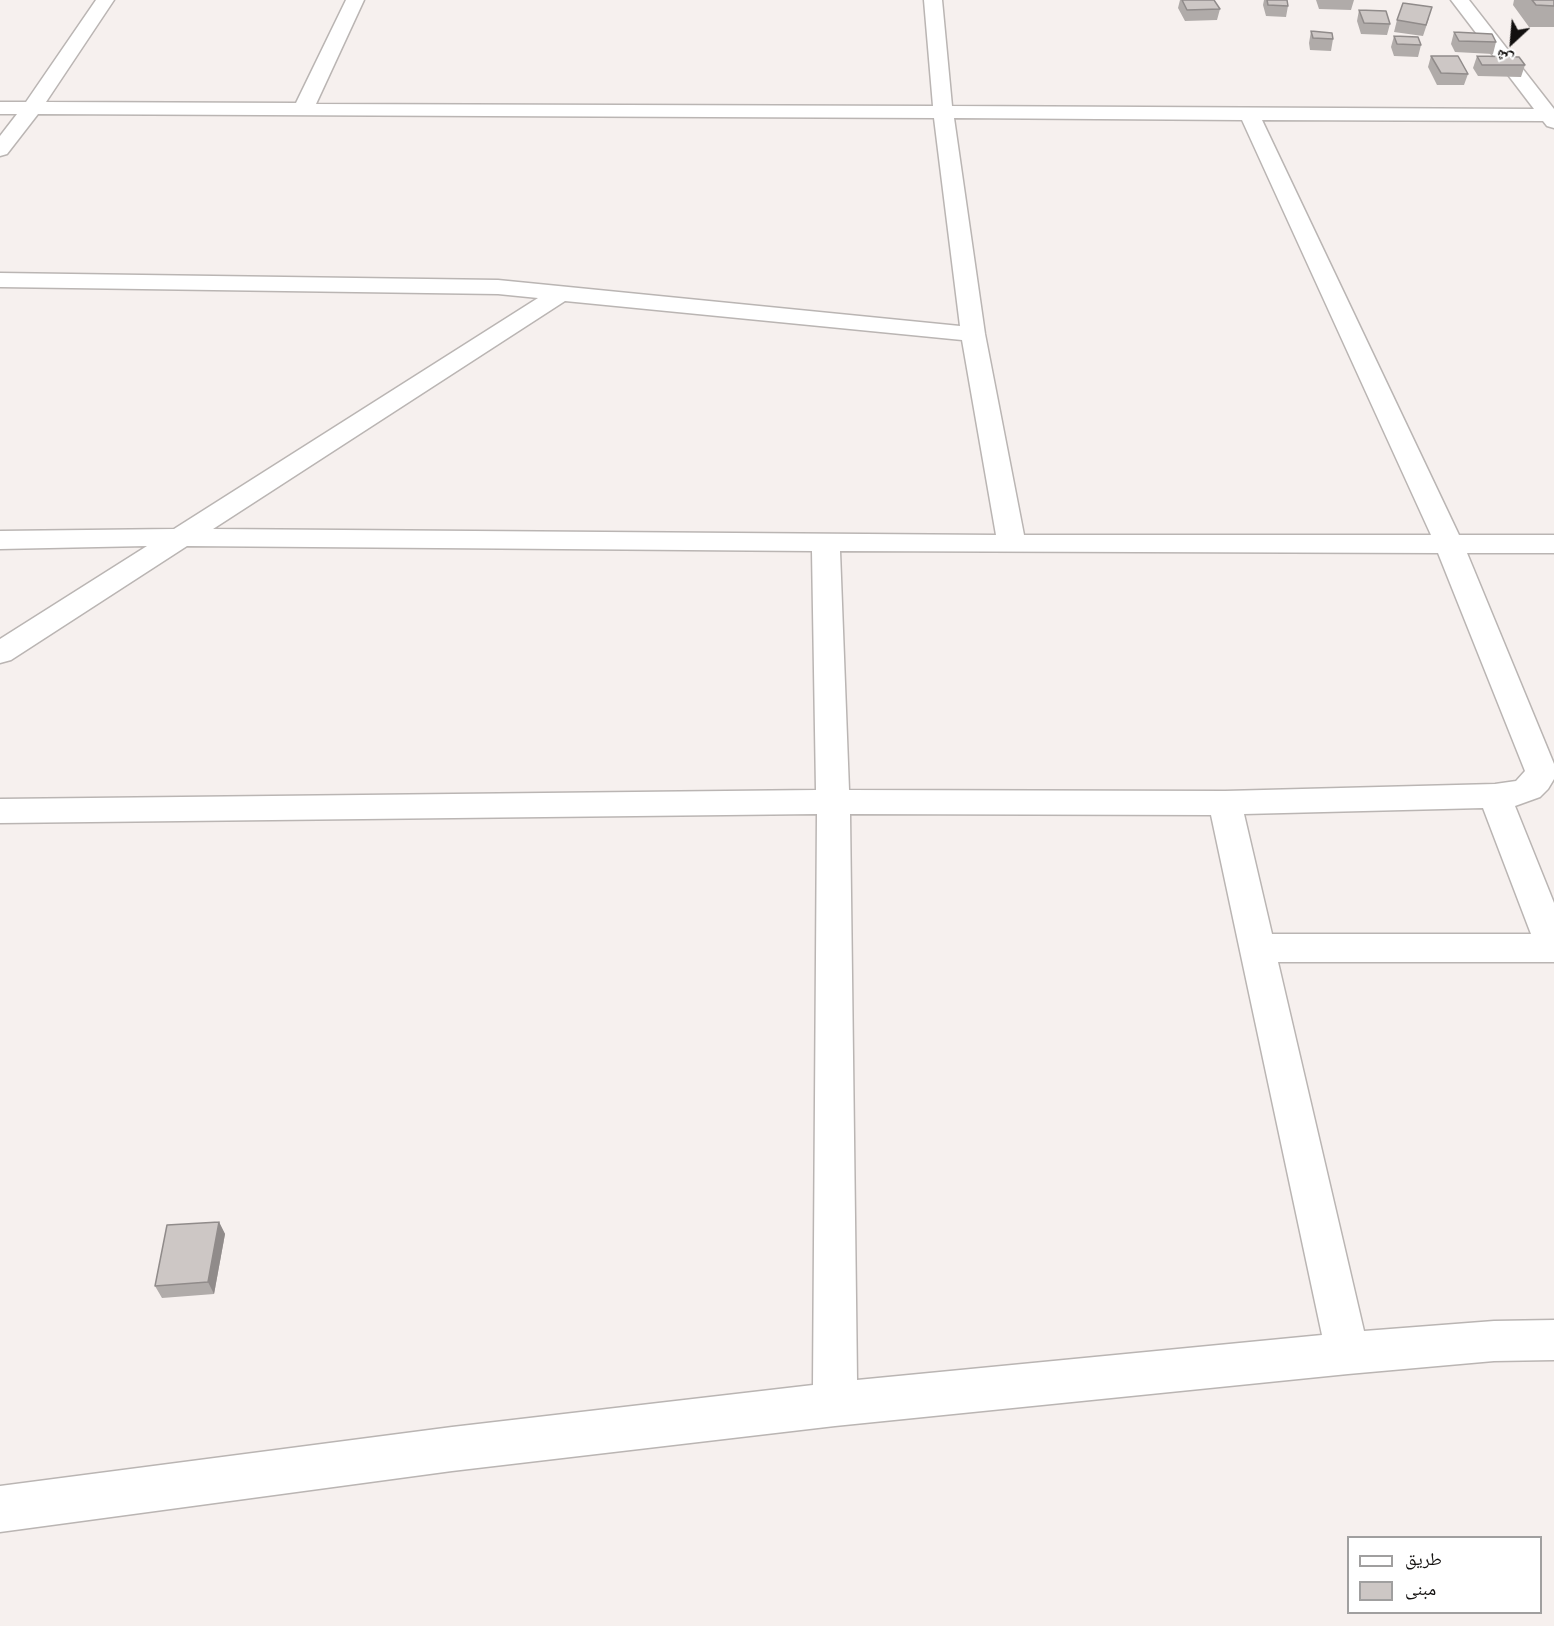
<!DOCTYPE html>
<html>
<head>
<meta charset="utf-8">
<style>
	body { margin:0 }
	#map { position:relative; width:1554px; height:1626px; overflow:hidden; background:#f6f0ee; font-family:"PT Sans Narrow","Noto Naskh Arabic",sans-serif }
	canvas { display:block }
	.legend { position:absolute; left:1347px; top:1536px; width:195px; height:78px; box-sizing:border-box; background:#fff; border:2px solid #a09f9f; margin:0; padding:8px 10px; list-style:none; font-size:18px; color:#12100f }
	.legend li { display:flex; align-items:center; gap:12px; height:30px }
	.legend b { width:30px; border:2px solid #a09f9f }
	.north { position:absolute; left:1482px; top:12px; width:60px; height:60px; -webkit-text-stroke:4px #fff; paint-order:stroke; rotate:206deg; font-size:16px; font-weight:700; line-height:24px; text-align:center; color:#12100f }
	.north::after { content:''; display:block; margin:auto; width:21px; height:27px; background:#12100f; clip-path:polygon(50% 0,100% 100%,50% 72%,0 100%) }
</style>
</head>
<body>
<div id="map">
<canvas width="1554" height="1626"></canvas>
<ul class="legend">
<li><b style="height:8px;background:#fff"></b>طريق</li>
<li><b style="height:16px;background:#cdc7c5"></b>مبنى</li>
</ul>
<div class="north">ش</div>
</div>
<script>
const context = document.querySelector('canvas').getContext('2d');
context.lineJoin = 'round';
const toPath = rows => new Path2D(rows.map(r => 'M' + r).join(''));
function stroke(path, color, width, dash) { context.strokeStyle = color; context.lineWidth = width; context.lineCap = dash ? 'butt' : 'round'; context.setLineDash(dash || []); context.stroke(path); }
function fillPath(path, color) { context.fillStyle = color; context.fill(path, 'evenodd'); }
const minor = toPath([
	[96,0,114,0,46,102,296,103,346,0,364,0,316,104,933,106,924,0,942,0,952,106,1534,109,1451,0,1469,0,1554,109,1554,128,1547,126,1543,121,1262,120,1459,535,1554,535,1554,553,1467,553,1554,764,1554,779,1548,789,1540,797,1515,806,1554,903,1554,962,1278,962,1364,1331,1494,1321,1554,1320,1554,1360,1494,1361,1348,1374,835,1426,452,1471,0,1532,0,1486,452,1427,813,1385,817,814,0,823,0,799,816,790,812,551,187,546,11,660,0,663,0,639,147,546,0,549,0,531,174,529,538,298,498,294,0,287,0,273,498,280,960,326,934,118,38,114,7,154,0,156,0,136,17,114,0,114,0,102,26,102,96,0],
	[954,118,1242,120,1431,535,1024,535,985,334,954,118],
	[565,301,962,340,996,535,213,529,565,301],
	[840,551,1438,553,1525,771,1516,781,1495,784,1225,791,849,790,840,551],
	[1483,808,1531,934,1272,934,1244,814,1483,808],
	[850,814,1211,815,1322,1335,857,1380,850,814]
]);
const wall = toPath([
	[1180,0,1214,0,1220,9,1217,20,1185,21,1178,8],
	[1264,0,1287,0,1288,6,1286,17,1266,16,1263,5],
	[1316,0,1354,0,1351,10,1319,9],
	[1514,0,1554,0,1554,27,1529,27,1513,5],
	[1359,10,1390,24,1387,35,1361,34,1357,21],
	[1429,18,1423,36,1394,32,1397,20],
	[1311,31,1333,39,1331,51,1310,50,1309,43],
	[1454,32,1496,42,1493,54,1455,52,1451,44],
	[1394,36,1421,45,1418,57,1394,56,1391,47],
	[1431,56,1468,74,1464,85,1437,85,1428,67],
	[1477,56,1525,65,1521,77,1478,76,1473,68],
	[219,1222,225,1234,214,1294,162,1298,155,1286]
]);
const shadedWall = toPath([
	[219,1222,225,1234,214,1294,208,1282]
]);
const building = toPath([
	[1182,0,1214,0,1220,9,1187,10,1182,0],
	[1267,0,1287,0,1288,6,1268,5,1267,0],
	[1532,0,1554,0,1554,6,1536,5,1532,0],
	[1403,3,1432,7,1426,25,1397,20,1403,3],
	[1359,10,1386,11,1390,24,1364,23,1359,10],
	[1311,31,1332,33,1333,39,1313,38,1311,31],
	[1454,32,1492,34,1496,42,1459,41,1454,32],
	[1394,36,1418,37,1421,45,1397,44,1394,36],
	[1431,56,1458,56,1468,74,1441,73,1431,56],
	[1477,56,1519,57,1525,65,1482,65,1477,56],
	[219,1222,208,1282,155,1286,167,1225,219,1222]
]);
stroke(minor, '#bab5b3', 3);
fillPath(minor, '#fff');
fillPath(wall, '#b0aba9');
fillPath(shadedWall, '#908b8a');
fillPath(building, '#cdc7c5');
stroke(building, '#908b8a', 1.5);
</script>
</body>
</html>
